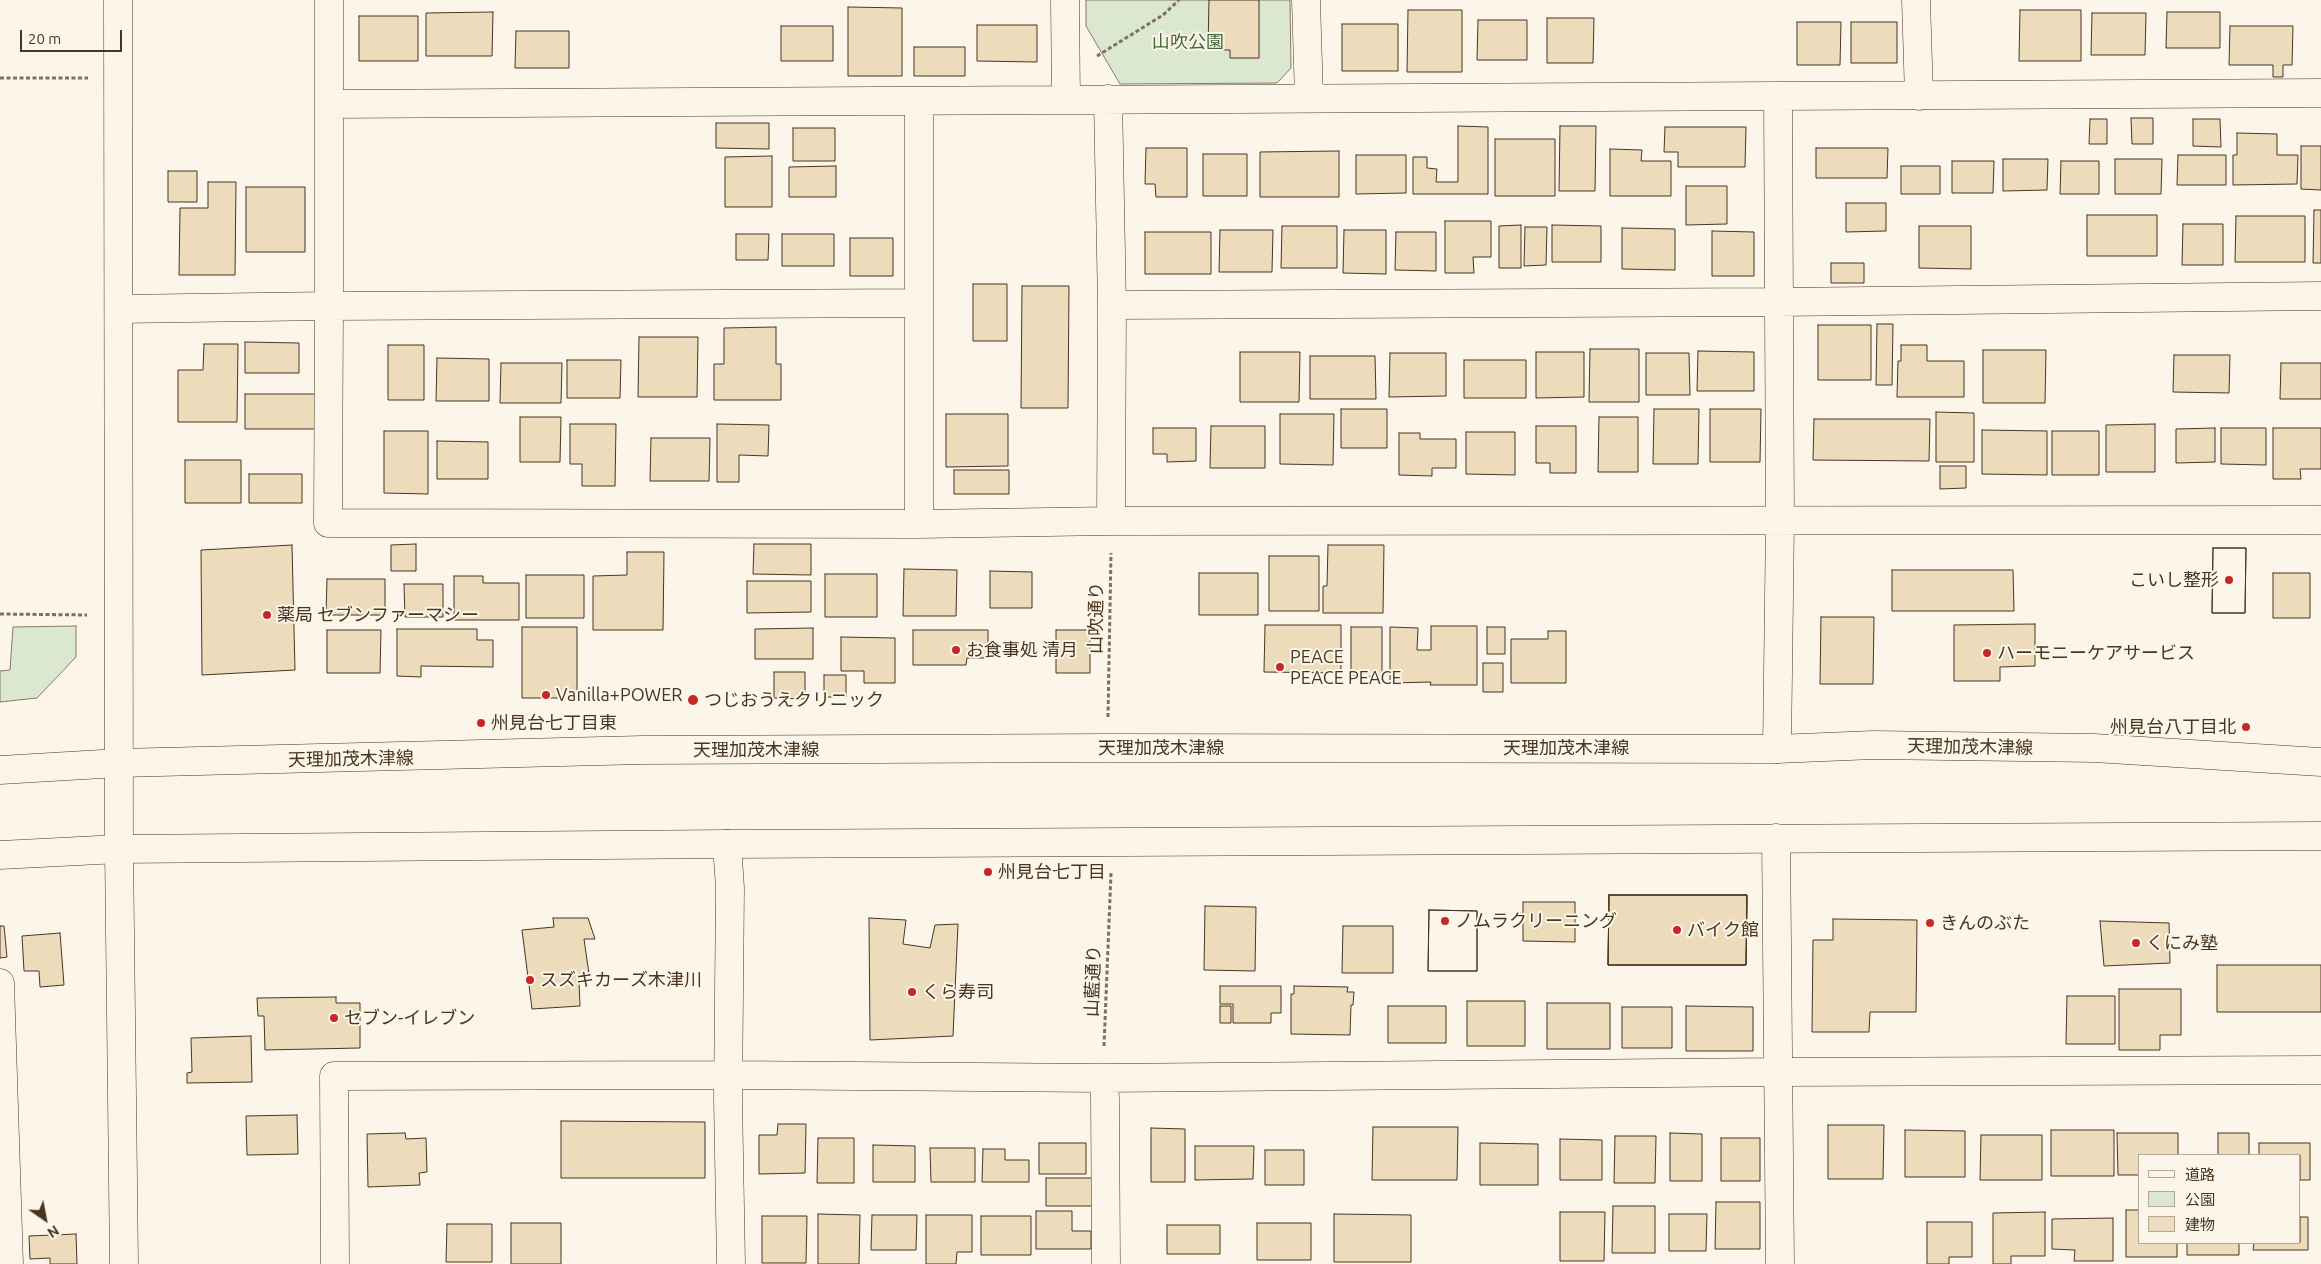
<!DOCTYPE html>
<html>
<head>
<meta charset="utf-8">
<style>
	body { margin:0 }
	#map { position:relative; width:2321px; height:1264px; overflow:hidden; background:#fbf6e9; font-family:Ubuntu,"Noto Sans JP",sans-serif }
	canvas { display:block }
	.legend { position:absolute; left:2138px; top:1154px; width:162px; height:90px; box-sizing:border-box; background:#fbf6e9; border:1px solid #b4a999; margin:0; padding:6px 9px; list-style:none; font-size:15px; color:#4a3520 }
	.legend li { display:flex; align-items:center; gap:10px; height:25px }
	.legend b { width:25px; border:1px solid #b4a999 }
	.north { position:absolute; left:20px; top:1194px; width:50px; height:50px; -webkit-text-stroke:4px #fbf6e9; paint-order:stroke; rotate:147deg; font-size:14px; font-weight:700; line-height:20px; text-align:center; color:#4a3520 }
	.north::after { content:''; display:block; margin:auto; width:18px; height:22px; background:#4a3520; clip-path:polygon(50% 0,100% 100%,50% 72%,0 100%) }
	.scale { position:absolute; left:20px; top:30px; width:102px; height:22px; box-sizing:border-box; border:2px solid #4a3520; border-top:0; padding-left:6px; font-size:15px; line-height:18px; white-space:nowrap; color:#4a3520; -webkit-text-stroke:4px #fbf6e9; paint-order:stroke }
</style>
</head>
<body>
<div id="map">
<canvas width="2321" height="1264"></canvas>
<ul class="legend">
<li><b style="height:6px;background:#fbf6e9"></b>道路</li>
<li><b style="height:14px;background:#dce7d0"></b>公園</li>
<li><b style="height:14px;background:#ecdcbc"></b>建物</li>
</ul>
<div class="north">N</div>
<div class="scale">20 m</div>
</div>
<script>
const context = document.querySelector('canvas').getContext('2d');
context.lineJoin = 'round';
function fillPath(path, color) { context.fillStyle = color; context.fill(path, 'evenodd'); }
const toPath = rows => new Path2D(rows.map(r => 'M' + r).join(''));
function stroke(path, color, width, dash) { context.strokeStyle = color; context.lineWidth = width; context.lineCap = dash ? 'butt' : 'round'; context.setLineDash(dash || []); context.stroke(path); }
function drawText(font, color, halo, rows, align = 'center') {
  context.font = font + ' Ubuntu,"Noto Sans JP",sans-serif'; context.lineWidth = 4; context.setLineDash([]); context.textBaseline = 'middle'; context.strokeStyle = halo; context.fillStyle = color; for (const [text, x, y, turn = 0] of rows) {
    context.save(); context.translate(x, y); context.rotate((+turn || 0) * Math.PI / 180); context.textAlign = isNaN(turn) ? turn : align; if (halo) context.strokeText(text, 0, 0); context.fillText(text, 0, 0); context.restore();
  }
}
const green = toPath([
	[1086,0,1290,0,1291,68,1277,83,1120,84,1086,26,1086,0],
	[76,626,76,657,37,698,0,702,0,671,10,670,13,627,76,626]
]);
const building = toPath([
	[1209,0,1259,0,1259,58,1230,58,1230,50,1208,50,1209,0],
	[848,7,902,8,902,76,848,76,848,7],
	[1408,10,1462,10,1462,72,1407,72,1408,10],
	[2020,10,2081,10,2081,61,2019,61,2020,10],
	[493,12,492,56,426,56,426,13,493,12],
	[2167,12,2220,12,2220,48,2166,48,2167,12],
	[2092,13,2146,13,2145,55,2091,55,2092,13],
	[359,16,418,16,418,61,359,61,359,16],
	[1547,18,1594,18,1593,63,1547,63,1547,18],
	[1478,20,1527,20,1527,60,1477,60,1478,20],
	[1797,22,1841,22,1840,65,1797,65,1797,22],
	[1851,22,1897,22,1897,63,1851,63,1851,22],
	[1342,24,1398,24,1398,71,1342,71,1342,24],
	[977,25,1037,25,1037,62,977,61,977,25],
	[781,26,833,26,833,61,781,61,781,26],
	[2230,26,2293,26,2292,65,2283,65,2283,77,2273,77,2273,65,2229,65,2230,26],
	[516,31,569,31,569,68,515,68,516,31],
	[914,47,965,47,965,76,914,76,914,47],
	[2131,118,2153,118,2153,144,2132,144,2131,118],
	[2090,119,2107,119,2107,144,2089,144,2090,119],
	[2193,119,2220,119,2221,147,2193,146,2193,119],
	[716,123,769,123,769,149,716,148,716,123],
	[1458,126,1488,127,1488,194,1413,194,1413,157,1427,157,1427,168,1437,169,1436,182,1458,182,1458,126],
	[1560,126,1596,126,1595,191,1559,191,1560,126],
	[1665,127,1746,127,1745,167,1678,167,1678,152,1664,152,1665,127],
	[793,128,835,128,835,161,793,161,793,128],
	[2237,133,2277,134,2277,155,2298,155,2297,184,2233,185,2233,155,2237,155,2237,133],
	[1495,139,1555,139,1555,196,1495,196,1495,139],
	[2301,146,2321,146,2321,190,2301,189,2301,146],
	[1146,148,1187,148,1187,197,1156,197,1155,184,1145,184,1146,148],
	[1816,148,1888,148,1887,178,1816,178,1816,148],
	[1610,149,1642,150,1641,161,1671,161,1671,196,1610,196,1610,149],
	[1339,151,1339,197,1260,197,1260,152,1339,151],
	[1203,154,1247,154,1247,196,1203,196,1203,154],
	[1356,155,1406,155,1406,193,1356,194,1356,155],
	[2178,155,2226,155,2226,185,2177,185,2178,155],
	[772,156,772,207,725,207,725,157,772,156],
	[2003,159,2048,159,2047,190,2003,191,2003,159],
	[2115,159,2162,159,2161,194,2115,194,2115,159],
	[1952,161,1994,161,1993,193,1952,193,1952,161],
	[2061,161,2099,161,2099,194,2060,194,2061,161],
	[836,166,836,197,789,197,789,167,836,166],
	[1901,166,1940,166,1940,194,1901,194,1901,166],
	[168,171,197,171,197,202,168,202,168,171],
	[208,182,236,182,235,275,179,275,180,208,208,208,208,182],
	[1686,186,1727,186,1727,224,1686,225,1686,186],
	[246,187,305,187,305,252,246,252,246,187],
	[1846,203,1886,203,1886,231,1846,232,1846,203],
	[2314,210,2321,210,2321,263,2313,263,2314,210],
	[2087,215,2157,215,2157,256,2087,256,2087,215],
	[2236,216,2305,216,2305,262,2235,262,2236,216],
	[1445,221,1491,221,1491,257,1473,257,1474,273,1445,273,1445,221],
	[2183,224,2223,224,2223,265,2182,265,2183,224],
	[1521,225,1521,268,1499,268,1499,226,1521,225],
	[1552,225,1601,226,1601,262,1552,262,1552,225],
	[1282,226,1337,226,1337,268,1281,268,1282,226],
	[1919,226,1971,226,1971,269,1919,268,1919,226],
	[1525,227,1547,227,1546,265,1524,266,1525,227],
	[1622,228,1675,229,1675,270,1622,269,1622,228],
	[1220,230,1273,230,1272,272,1219,272,1220,230],
	[1344,230,1386,230,1386,274,1343,273,1344,230],
	[1712,231,1754,232,1754,276,1712,276,1712,231],
	[1145,232,1211,232,1211,274,1145,274,1145,232],
	[1396,232,1436,232,1436,271,1395,270,1396,232],
	[736,234,769,234,768,260,736,260,736,234],
	[782,234,834,234,834,266,782,266,782,234],
	[850,238,893,238,893,276,850,276,850,238],
	[1831,263,1864,263,1864,283,1831,283,1831,263],
	[973,284,1007,284,1007,341,973,341,973,284],
	[1022,286,1069,286,1068,408,1021,408,1022,286],
	[1877,324,1893,324,1892,385,1876,385,1877,324],
	[1818,325,1871,325,1871,380,1818,380,1818,325],
	[776,327,776,364,781,364,781,400,714,400,714,364,724,364,724,328,776,327],
	[639,337,698,337,697,397,638,397,639,337],
	[245,342,299,343,299,373,245,373,245,342],
	[204,344,238,344,237,422,178,422,178,370,203,370,204,344],
	[388,345,424,345,424,400,388,400,388,345],
	[1901,345,1927,345,1927,361,1964,361,1964,397,1897,397,1898,361,1901,361,1901,345],
	[1590,349,1639,349,1639,402,1589,402,1590,349],
	[1983,350,2046,350,2045,403,1983,403,1983,350],
	[1698,351,1754,352,1754,391,1697,391,1698,351],
	[1240,352,1300,352,1299,402,1240,402,1240,352],
	[1536,352,1584,352,1584,397,1536,398,1536,352],
	[1390,353,1446,353,1446,396,1389,397,1390,353],
	[1646,353,1689,353,1690,395,1646,395,1646,353],
	[2174,355,2230,355,2229,393,2173,392,2174,355],
	[1310,356,1375,356,1376,399,1310,399,1310,356],
	[437,358,489,359,489,401,436,401,437,358],
	[567,360,621,360,620,398,567,398,567,360],
	[1464,360,1526,360,1526,398,1464,398,1464,360],
	[501,363,562,363,561,403,500,403,501,363],
	[2281,363,2321,363,2321,399,2280,399,2281,363],
	[245,394,317,394,317,429,245,429,245,394],
	[1341,409,1387,409,1387,448,1341,448,1341,409],
	[1654,409,1699,409,1698,464,1653,464,1654,409],
	[1710,409,1761,409,1760,462,1710,462,1710,409],
	[1936,412,1974,413,1974,462,1936,462,1936,412],
	[946,414,1008,414,1008,466,946,467,946,414],
	[1280,414,1334,414,1333,465,1280,464,1280,414],
	[520,417,561,417,560,462,520,462,520,417],
	[1599,417,1638,417,1638,472,1598,472,1599,417],
	[1814,419,1930,419,1929,461,1813,460,1814,419],
	[570,424,616,424,615,486,582,486,582,464,570,464,570,424],
	[717,424,769,425,768,456,739,455,739,482,717,482,717,424],
	[2155,424,2155,472,2106,472,2106,425,2155,424],
	[1211,426,1265,426,1265,468,1210,468,1211,426],
	[1536,426,1576,426,1576,473,1550,473,1550,463,1536,463,1536,426],
	[1153,428,1196,428,1196,461,1167,462,1167,454,1153,454,1153,428],
	[2215,428,2215,462,2176,463,2176,429,2215,428],
	[2221,428,2266,428,2266,465,2221,464,2221,428],
	[2273,428,2321,428,2321,469,2300,469,2301,479,2273,479,2273,428],
	[1982,430,2047,431,2047,475,1982,474,1982,430],
	[384,431,428,431,428,494,384,493,384,431],
	[2052,431,2099,431,2099,475,2052,475,2052,431],
	[1466,432,1515,432,1515,475,1466,474,1466,432],
	[1399,433,1420,433,1420,439,1456,439,1456,468,1432,468,1432,476,1399,475,1399,433],
	[651,438,710,438,709,481,650,481,651,438],
	[437,441,488,442,488,479,437,479,437,441],
	[185,460,241,460,241,503,185,503,185,460],
	[1940,466,1966,466,1966,488,1940,489,1940,466],
	[954,470,1009,470,1009,494,954,494,954,470],
	[249,474,302,474,302,503,249,503,249,474],
	[416,544,416,571,391,571,391,545,416,544],
	[754,544,811,544,811,575,753,574,754,544],
	[292,545,295,670,202,675,201,550,292,545],
	[1328,545,1384,545,1383,613,1323,613,1323,586,1327,586,1328,545],
	[2213,548,2246,548,2245,613,2212,613,2213,548],
	[2213,548,2246,548,2245,613,2212,613,2213,548],
	[627,552,664,552,663,630,593,630,593,576,627,575,627,552],
	[1269,556,1319,556,1319,611,1269,611,1269,556],
	[904,569,957,570,956,616,903,616,904,569],
	[1892,570,2013,570,2014,611,1892,611,1892,570],
	[990,571,1032,572,1032,608,990,608,990,571],
	[1199,573,1258,573,1258,615,1199,615,1199,573],
	[2273,573,2310,573,2310,618,2273,618,2273,573],
	[825,574,877,574,877,617,825,617,825,574],
	[526,575,584,575,584,618,526,618,526,575],
	[454,576,483,576,483,583,519,583,519,620,454,620,454,576],
	[327,579,385,579,385,615,326,615,327,579],
	[747,581,811,581,811,612,747,613,747,581],
	[404,584,443,584,443,617,405,617,404,584],
	[1821,617,1874,617,1873,684,1820,684,1821,617],
	[2035,624,2035,666,2000,667,2000,681,1954,681,1954,625,2035,624],
	[1265,625,1341,625,1341,673,1264,672,1265,625],
	[1431,626,1477,626,1477,685,1430,685,1431,682,1390,683,1390,627,1418,628,1417,650,1431,650,1431,626],
	[522,627,577,627,577,698,522,698,522,627],
	[1351,627,1382,627,1382,677,1351,676,1351,627],
	[1487,627,1505,627,1505,654,1487,654,1487,627],
	[813,628,813,659,755,659,755,629,813,628],
	[397,629,477,629,477,640,493,640,493,667,421,666,421,677,397,676,397,629],
	[327,630,381,630,380,673,327,673,327,630],
	[913,630,988,630,988,658,967,658,966,665,913,665,913,630],
	[1056,630,1090,630,1090,673,1056,673,1056,630],
	[1548,631,1566,631,1566,683,1511,683,1511,639,1548,639,1548,631],
	[841,637,895,638,895,683,864,683,864,671,841,671,841,637],
	[1483,663,1503,663,1503,692,1483,692,1483,663],
	[774,672,805,672,805,699,774,698,774,672],
	[824,675,846,675,846,697,824,697,824,675],
	[1609,895,1747,895,1746,965,1608,965,1609,895],
	[1609,895,1747,895,1746,965,1608,965,1609,895],
	[1609,895,1747,895,1746,965,1608,965,1609,895],
	[1523,902,1575,902,1575,942,1523,941,1523,902],
	[1205,906,1256,907,1255,971,1204,970,1205,906],
	[1429,910,1477,911,1477,971,1428,971,1429,910],
	[1429,910,1477,911,1477,971,1428,971,1429,910],
	[553,918,588,918,595,939,584,939,590,981,579,982,580,1006,532,1009,522,930,554,927,553,918],
	[869,918,906,920,903,944,930,948,935,925,958,924,953,1036,870,1040,869,918],
	[1833,919,1917,920,1916,1012,1870,1012,1869,1032,1812,1032,1813,940,1833,940,1833,919],
	[2100,921,2169,923,2170,963,2104,966,2100,921],
	[0,926,4,926,7,957,0,958,0,926],
	[1343,926,1393,926,1393,973,1342,973,1343,926],
	[60,933,64,985,40,987,39,971,24,971,22,936,60,933],
	[2217,965,2321,965,2321,1012,2217,1012,2217,965],
	[1220,986,1281,986,1281,1013,1271,1013,1271,1023,1233,1023,1233,1004,1220,1004,1220,986],
	[1294,986,1348,987,1347,992,1354,992,1353,1005,1351,1005,1350,1035,1291,1034,1291,994,1294,994,1294,986],
	[2119,989,2181,989,2181,1035,2160,1035,2160,1050,2119,1050,2119,989],
	[2067,996,2115,996,2115,1044,2066,1044,2067,996],
	[336,997,336,1003,360,1003,360,1048,265,1050,264,1016,258,1016,257,998,336,997],
	[1467,1001,1525,1001,1525,1046,1467,1046,1467,1001],
	[1547,1003,1610,1003,1610,1049,1547,1049,1547,1003],
	[1220,1006,1231,1006,1231,1023,1220,1023,1220,1006],
	[1388,1006,1446,1006,1446,1043,1388,1043,1388,1006],
	[1686,1006,1753,1007,1753,1051,1686,1051,1686,1006],
	[1622,1007,1672,1007,1672,1048,1622,1048,1622,1007],
	[251,1036,252,1082,187,1083,187,1073,192,1072,191,1038,251,1036],
	[297,1115,298,1154,247,1155,246,1116,297,1115],
	[561,1121,705,1122,705,1178,561,1178,561,1121],
	[778,1124,806,1124,805,1173,759,1174,759,1135,777,1135,778,1124],
	[1828,1125,1884,1125,1883,1179,1828,1179,1828,1125],
	[1373,1127,1458,1127,1457,1180,1372,1180,1373,1127],
	[1151,1128,1185,1129,1185,1182,1151,1182,1151,1128],
	[1905,1130,1965,1131,1965,1177,1905,1177,1905,1130],
	[2051,1130,2114,1130,2114,1176,2051,1176,2051,1130],
	[405,1133,406,1139,426,1138,427,1172,419,1173,420,1185,368,1187,367,1134,405,1133],
	[1670,1133,1702,1134,1702,1181,1670,1181,1670,1133],
	[2117,1133,2178,1133,2178,1155,2140,1155,2140,1175,2118,1175,2117,1133],
	[2218,1133,2249,1133,2249,1155,2194,1155,2218,1155,2218,1133],
	[1981,1135,2042,1135,2042,1180,1980,1180,1981,1135],
	[1615,1136,1656,1136,1655,1183,1614,1183,1615,1136],
	[818,1138,854,1138,854,1183,817,1183,818,1138],
	[1721,1138,1760,1138,1760,1181,1721,1181,1721,1138],
	[1560,1139,1602,1140,1602,1180,1560,1180,1560,1139],
	[1039,1143,1086,1143,1086,1174,1039,1174,1039,1143],
	[1480,1143,1538,1144,1538,1185,1480,1185,1480,1143],
	[2259,1143,2310,1143,2310,1180,2300,1180,2300,1155,2259,1155,2259,1143],
	[873,1145,915,1146,915,1182,873,1182,873,1145],
	[1195,1146,1254,1146,1253,1179,1195,1180,1195,1146],
	[930,1148,975,1148,975,1182,931,1182,930,1148],
	[983,1149,1005,1149,1005,1160,1029,1160,1029,1182,982,1182,983,1149],
	[1265,1150,1304,1150,1304,1185,1265,1185,1265,1150],
	[1046,1178,1092,1178,1092,1206,1046,1206,1046,1178],
	[1716,1202,1760,1202,1760,1249,1715,1249,1716,1202],
	[1613,1206,1655,1206,1655,1253,1612,1253,1613,1206],
	[2126,1210,2140,1210,2140,1243,2177,1243,2177,1257,2126,1257,2126,1210],
	[1036,1211,1072,1211,1072,1231,1091,1231,1091,1249,1036,1249,1036,1211],
	[1560,1212,1605,1212,1604,1261,1560,1261,1560,1212],
	[2045,1212,2045,1256,2011,1256,2011,1264,1993,1264,1993,1213,2045,1212],
	[818,1214,860,1215,859,1264,818,1264,818,1214],
	[1334,1214,1411,1215,1411,1262,1334,1262,1334,1214],
	[1669,1214,1707,1214,1706,1251,1669,1251,1669,1214],
	[872,1215,917,1215,916,1250,871,1250,872,1215],
	[926,1215,972,1215,972,1252,957,1252,956,1264,926,1264,926,1215],
	[762,1216,807,1216,806,1263,762,1263,762,1216],
	[981,1216,1031,1216,1031,1255,981,1255,981,1216],
	[2300,1217,2308,1217,2308,1250,2253,1250,2254,1243,2300,1243,2300,1217],
	[2113,1218,2113,1261,2074,1261,2075,1250,2052,1249,2052,1219,2113,1218],
	[1927,1222,1972,1222,1972,1257,1949,1257,1949,1264,1927,1264,1927,1222],
	[511,1223,561,1223,561,1264,511,1264,511,1223],
	[1257,1223,1311,1223,1311,1260,1257,1260,1257,1223],
	[447,1224,492,1224,492,1262,446,1262,447,1224],
	[1167,1225,1220,1225,1220,1254,1167,1254,1167,1225],
	[76,1234,77,1264,50,1264,50,1258,30,1259,29,1236,76,1234],
	[2187,1243,2239,1243,2239,1255,2187,1255,2187,1243]
]);
const path = toPath([
	[1097,56,1163,15,1179,0],
	[0,78,88,78],
	[0,614,87,615],
	[1108,717,1111,553],
	[1104,1046,1111,873]
]);
const minor = toPath([
	[329,0,329,306,918,303],
	[1065,0,1066,100],
	[1306,0,1309,98],
	[1916,0,1919,96],
	[1108,99,1112,305,1111,521],
	[919,101,919,524],
	[329,104,2321,93],
	[1112,305,1778,302,2321,296],
	[119,309,329,306,328,523,919,524,1111,521,2321,520],
	[1777,749,1780,521,1778,96],
	[1776,838,1780,1264],
	[727,844,730,888,728,1099,731,1264],
	[0,983,9,1264],
	[1103,1078,1105,1098,1106,1264],
	[335,1264,334,1076,729,1075,1103,1078,1779,1072,2321,1070]
]);
const tertiary = toPath([
	[118,0,119,849,124,1264]
]);
const primary = toPath([
	[0,770,119,763,642,750,1108,748,1777,749,1873,745,2094,748,2321,762],
	[0,855,119,849,727,844,2321,836]
]);
const markers = [
	[2229,580,5,"#c62828"],
	[267,615,5,"#c62828"],
	[956,650,5,"#c62828"],
	[1987,653,5,"#c62828"],
	[1280,667,5,"#c62828"],
	[546,695,5,"#c62828"],
	[693,700,6,"#c62828"],
	[481,723,5,"#c62828"],
	[2246,727,5,"#c62828"],
	[988,872,5,"#c62828"],
	[1445,921,5,"#c62828"],
	[1930,923,5,"#c62828"],
	[1677,930,5,"#c62828"],
	[2136,943,5,"#c62828"],
	[530,980,5,"#c62828"],
	[912,992,5,"#c62828"],
	[334,1018,5,"#c62828"]
];
const parkNames = [
	["山吹公園",1188,42]
];
const poiNames = [
	["こいし整形",2219,580,"right"],
	["薬局 セブンファーマシー",277,615],
	["お食事処 清月",966,650],
	["ハーモニーケアサービス",1997,653],
	["PEACE",1290,657],
	["PEACE PEACE",1290,678],
	["Vanilla+POWER",556,695],
	["つじおうえクリニック",704,700],
	["州見台七丁目東",491,723],
	["州見台八丁目北",2236,727,"right"],
	["州見台七丁目",998,872],
	["ノムラクリーニング",1455,921],
	["きんのぶた",1940,923],
	["バイク館",1687,930],
	["くにみ塾",2146,943],
	["スズキカーズ木津川",540,980],
	["くら寿司",922,992],
	["セブン-イレブン",344,1018]
];
const streetNames = [
	["山吹通り",1096,618,-89],
	["天理加茂木津線",1970,747,1],
	["天理加茂木津線",1161,748],
	["天理加茂木津線",1566,748],
	["天理加茂木津線",756,750],
	["天理加茂木津線",351,759,-1],
	["山藍通り",1093,981,-88]
];
fillPath(green, '#dce7d0');
stroke(green, '#887966', 1);
fillPath(building, '#ecdcbc');
stroke(building, '#4a3520', 1);
stroke(minor, '#4a3520', 29);
stroke(tertiary, '#4a3520', 29);
stroke(primary, '#4a3520', 29);
stroke(path, '#7f6f5c', 3, [4, 2.5]);
stroke(minor, '#fbf6e9', 28);
stroke(tertiary, '#fbf6e9', 28);
stroke(primary, '#fbf6e9', 28);
for (const [x, y, r, color] of markers) { const dot = new Path2D(); dot.arc(x, y, r, 0, 2 * Math.PI); context.fillStyle = color; context.fill(dot); stroke(dot, '#fbf6e9', 2); }
drawText('18px', '#436837', '#fbf6e9', parkNames);
drawText('18px', '#4a3520', '#fbf6e9', poiNames, 'left');
drawText('18px', '#4a3520', '#fbf6e9', streetNames);
</script>
</body>
</html>
